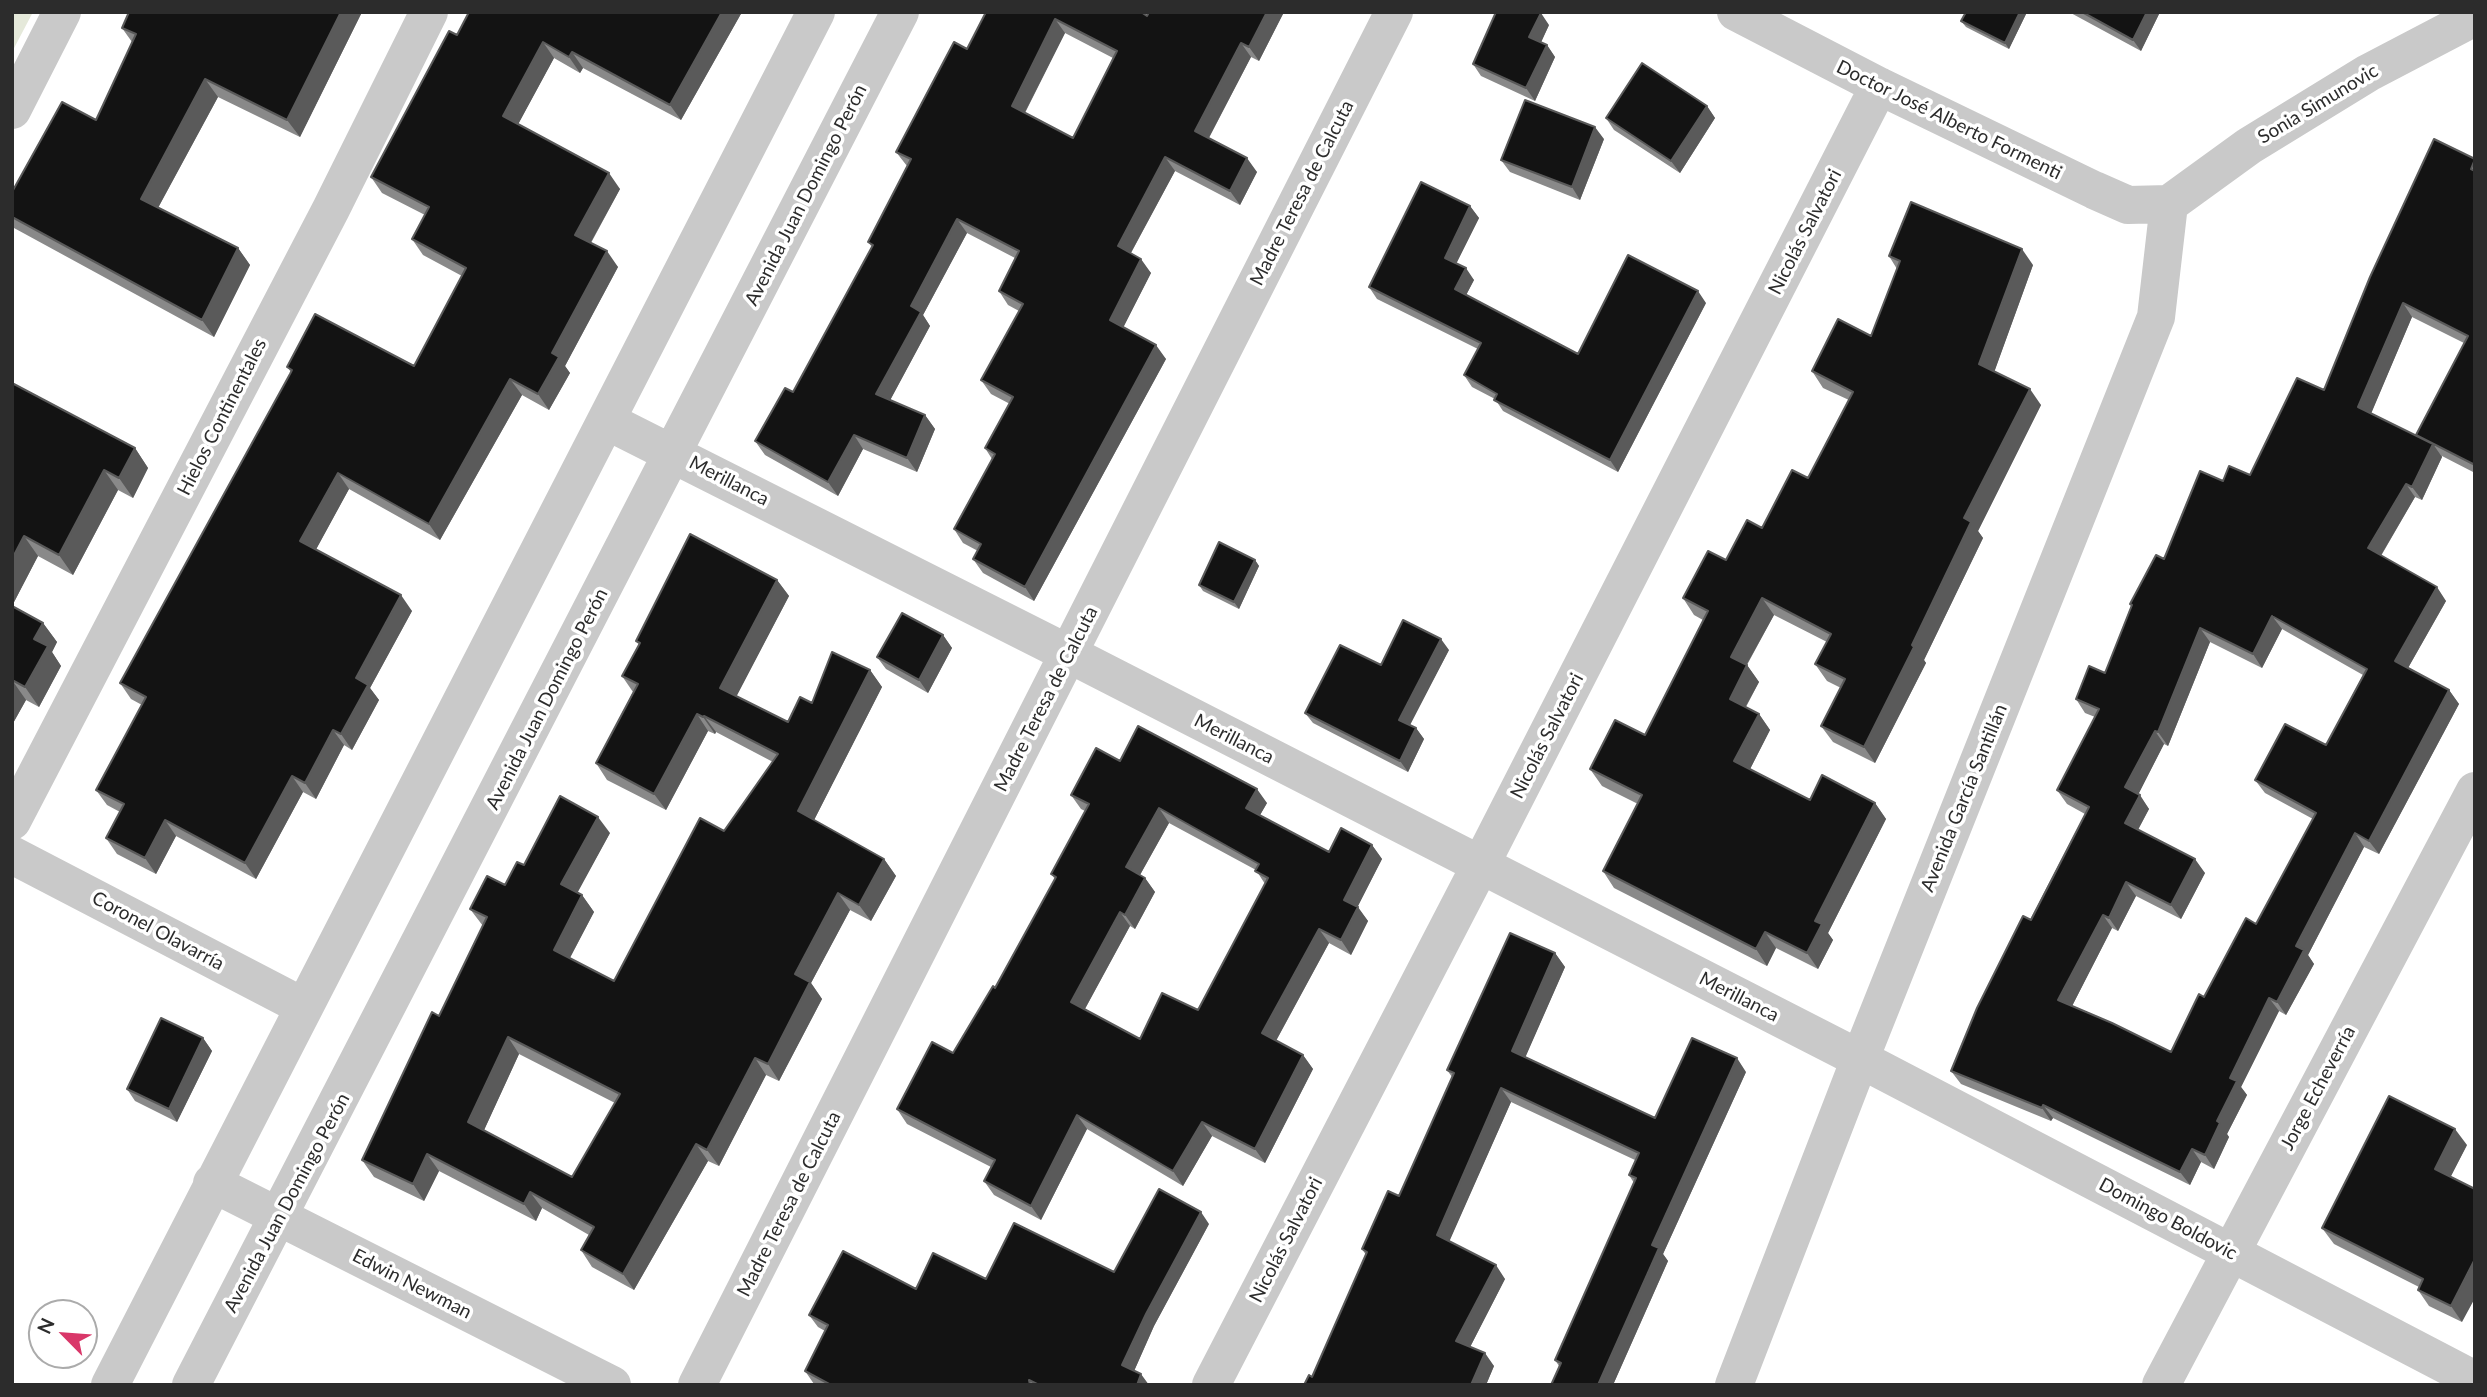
<!DOCTYPE html>
<html>
<head>
<meta charset="utf-8">
<style>
	body { margin:0 }
	#map { position:relative; width:2487px; height:1397px; overflow:hidden; background:#fff; font-family:Lato,sans-serif }
	canvas { display:block }
	.frame { position:absolute; inset:0; border:14px solid #2c2c2c; pointer-events:none }
	.north { position:absolute; left:28px; top:1299px; width:70px; height:70px; box-sizing:border-box; background:#fff; border:2px solid #ababab; border-radius:50%; rotate:295deg; font-size:19px; font-weight:700; line-height:28px; text-align:center; color:#2c2c2c }
	.north::after { content:''; display:block; margin:auto; width:24px; height:32px; background:#d93769; clip-path:polygon(50% 0,100% 100%,50% 72%,0 100%) }
</style>
</head>
<body>
<div id="map">
<canvas width="2487" height="1397"></canvas>
<div class="frame"></div>
<div class="north">N</div>
</div>
<script>
const context = document.querySelector('canvas').getContext('2d');
context.lineJoin = 'round';
function fillPath(path, color) { context.fillStyle = color; context.fill(path, 'evenodd'); }
const toPath = rows => new Path2D(rows.map(r => 'M' + r).join(''));
function stroke(path, color, width, dash) { context.strokeStyle = color; context.lineWidth = width; context.lineCap = dash ? 'butt' : 'round'; context.setLineDash(dash || []); context.stroke(path); }
function drawText(font, color, halo, rows, align = 'center') {
  context.font = font + ' Lato,sans-serif'; context.lineWidth = 7; context.setLineDash([]); context.textBaseline = 'middle'; context.strokeStyle = halo; context.fillStyle = color; for (const [text, x, y, turn = 0] of rows) {
    context.save(); context.translate(x, y); context.rotate((+turn || 0) * Math.PI / 180); context.textAlign = isNaN(turn) ? turn : align; if (halo) context.strokeText(text, 0, 0); context.fillText(text, 0, 0); context.restore();
  }
}
const green = toPath([
	[12,12,33,12,12,52]
]);
const minor = toPath([
	[1736,12,1879,86,2094,190,2128,205,2169,204],
	[12,110,62,12],
	[2169,204,2249,146,2368,73,2475,17],
	[607,421,1069,654,1860,1059,2475,1380],
	[12,821,331,209,429,12],
	[12,855,304,1007],
	[212,1183,612,1385],
	[110,1385,816,12],
	[191,1385,900,12],
	[697,1385,1394,12],
	[1211,1385,1480,866,1879,86],
	[1734,1385,1860,1059,2156,317,2169,204],
	[2161,1385,2475,791]
]);
const wall = toPath([
	[362,12,300,137,218,97,158,208,238,248,250,265,214,337,14,228,12,226,12,192,96,120,132,42,122,28],
	[469,12,742,12,681,120,583,68,580,73,554,58,518,124,620,189,591,243,618,267,565,366,570,373,549,410,522,395,440,540,349,489,316,549,412,611,370,688,379,700,352,750,344,745,316,799,303,792,256,879,176,836,156,874,117,854,106,838,120,812,107,805,96,790,142,705,131,699,120,683,291,372,287,367,414,366,462,276,423,255,412,239,425,215,382,193,371,177,457,35],
	[986,12,1147,16,1284,12,1259,61,1251,57,1209,138,1257,172,1240,205,1175,171,1131,253,1151,273,1123,327,1166,359,1034,601,983,573,973,559,978,551,963,543,954,529,992,459,985,448,1010,404,991,394,981,380,1019,311,1008,305,999,291,1015,258,967,233,923,315,930,326,890,400,925,415,935,429,917,472,863,449,838,496,765,455,755,441,793,392,872,247,868,242,907,166,896,152,967,49],
	[1065,33,1113,58,1073,138,1025,113],
	[2027,12,2009,49,1966,27,1961,21],
	[2069,12,2160,12,2141,51],
	[1549,25,1541,42,1547,45,1555,57,1535,101,1481,76,1473,64],
	[1707,106,1715,118,1680,173,1614,130,1606,118],
	[1604,139,1580,200,1510,172,1501,160],
	[2475,159,2475,473,2442,456,2442,457,2422,500,2415,497,2381,556,2446,601,2408,668,2449,690,2459,704,2379,854,2364,847,2308,955,2314,964,2286,1015,2279,1011,2241,1087,2247,1095,2227,1134,2229,1137,2214,1169,2201,1162,2190,1185,2053,1118,2051,1121,1961,1084,1951,1071,2085,814,2067,804,2057,790,2095,717,2085,713,2076,699,2105,673,2131,606,2130,604,2223,481,2250,475,2324,390],
	[2412,317,2464,343,2417,436,2371,413],
	[2282,629,2363,675,2326,745,2255,780,2265,793,2313,819,2256,924,2204,997,2171,1052,2072,1006,2112,928,2118,931,2136,896,2181,919,2205,873,2138,830,2149,809,2138,794,2164,744,2168,746,2210,642,2262,668],
	[1470,206,1479,218,1456,264,1474,280,1466,295,1578,354,1706,303,1618,472,1503,411,1495,399,1472,387,1464,375,1478,349,1377,299,1369,287],
	[1889,256,2033,265,1994,372,2041,405,1978,531,1983,538,1924,660,1926,663,1875,763,1833,742,1821,726,1841,688,1827,681,1815,664,1827,642,1774,615,1747,665,1759,682,1746,707,1759,714,1770,730,1750,769,1810,800,1875,803,1886,819,1828,933,1833,940,1818,969,1776,948,1767,966,1614,888,1603,871,1638,804,1602,786,1590,769,1645,735,1703,620,1694,615,1683,598,1762,528,1808,478,1849,400,1823,388,1812,371,1871,336,1897,269],
	[12,383,135,448,148,468,133,498,118,490,73,575,38,556,12,606,43,623,57,642,52,652,61,666,39,707,26,700,12,725],
	[1255,560,1259,566,1239,609,1203,591,1199,585],
	[777,580,789,596,736,696,788,722,812,703,870,670,882,687,814,820,884,859,896,876,871,921,850,910,811,983,822,999,779,1081,766,1075,719,1166,708,1161,634,1290,592,1267,581,1250,589,1235,542,1208,536,1221,439,1171,424,1201,374,1177,362,1160,439,1016,483,926,470,909,505,885,524,865,610,833,577,892,582,895,594,912,570,958,614,981,724,831,773,762,716,732,715,734,708,731,666,810,607,780,596,763,633,692,622,676,639,645,636,641],
	[519,1054,615,1103,572,1177,484,1130],
	[943,635,952,648,928,693,886,669,877,657],
	[1449,650,1409,725,1416,728,1424,739,1408,772,1313,723,1305,713,1381,665],
	[1120,761,1267,803,1260,815,1329,852,1372,845,1382,859,1357,907,1368,921,1351,955,1329,943,1276,1041,1303,1055,1313,1069,1265,1163,1212,1136,1183,1186,1087,1129,1041,1220,994,1195,984,1181,991,1167,907,1124,897,1109,953,1053,995,988,1055,879,1051,874,1085,811,1081,809,1071,795],
	[1169,823,1256,870,1265,884,1198,1010,1140,1039,1085,1009,1130,926,1135,929,1155,892,1145,878,1140,875],
	[1555,953,1565,967,1525,1057,1655,1118,1746,1072,1663,1254,1668,1261,1613,1385,1551,1385,1559,1366,1555,1360,1634,1183,1629,1175,1635,1160,1511,1102,1449,1241,1505,1279,1470,1347,1494,1366,1486,1385,1304,1385,1312,1377,1366,1255,1362,1249,1399,1196,1452,1077,1447,1070],
	[203,1038,212,1051,177,1122,135,1101,127,1089],
	[2467,1145,2450,1177,2462,1322,2429,1306,2418,1290,2419,1287,2334,1244,2322,1228],
	[1209,1224,1154,1326,1134,1371,1149,1385,816,1385,814,1384,805,1371,825,1331,818,1327,809,1315,916,1289,986,1279,1114,1272]
]);
const shadedWall = toPath([
	[341,12,362,12,300,137,287,120],
	[722,12,742,12,681,120,670,105],
	[1267,12,1284,12,1259,61,1249,47],
	[2020,12,2027,12,2009,49,2005,43],
	[2147,12,2160,12,2141,51,2133,40],
	[1541,13,1549,25,1538,49,1529,37],
	[1055,19,1065,33,1021,120,1012,106],
	[543,42,554,58,514,132,503,116],
	[1241,43,1251,57,1205,145,1195,131],
	[1547,45,1555,57,1535,101,1526,88],
	[572,52,583,68,580,73,569,57],
	[205,79,218,97,153,217,141,199],
	[1707,106,1715,118,1680,173,1671,161],
	[1595,127,1604,139,1580,200,1572,187],
	[1165,157,1175,171,1127,260,1118,246],
	[1247,158,1257,172,1240,205,1230,191],
	[609,173,620,189,586,251,575,235],
	[1470,206,1479,218,1453,270,1445,258],
	[957,219,967,233,923,315,930,326,886,408,876,394,911,306],
	[238,248,250,265,214,337,202,320],
	[2022,249,2033,265,1991,381,1979,364],
	[607,251,618,267,565,366,570,373,549,410,538,394,552,353],
	[1141,259,1151,273,1120,334,1110,320],
	[1466,268,1474,280,1463,301,1455,289],
	[1698,291,1706,303,1618,472,1610,460],
	[2403,303,2412,317,2368,421,2358,407],
	[1156,345,1166,359,1034,601,1025,587],
	[510,379,522,395,440,540,429,524],
	[2030,389,2041,405,1978,531,1983,538,1924,660,1926,663,1875,763,1864,747,1912,645,1964,518],
	[925,415,935,429,917,472,907,458],
	[854,435,863,449,838,496,828,482],
	[2433,444,2442,457,2422,500,2412,487],
	[135,448,148,468,133,498,119,478],
	[104,470,118,490,73,575,59,555],
	[338,473,349,489,312,557,300,541],
	[2406,484,2415,497,2377,562,2368,548],
	[24,536,38,556,12,606,12,559],
	[1255,560,1259,566,1239,609,1234,602],
	[777,580,789,596,732,705,720,688],
	[2437,587,2446,601,2404,675,2395,661],
	[401,595,412,611,370,688,379,700,352,750,341,734,356,678],
	[1762,598,1774,615,1742,673,1731,657],
	[2272,616,2282,629,2262,668,2253,654],
	[43,623,57,642,52,652,61,666,39,707,25,687,34,639],
	[2200,628,2210,642,2168,746,2158,732],
	[943,635,952,648,928,693,919,680],
	[1441,639,1449,650,1407,731,1399,720],
	[1747,665,1759,682,1741,715,1730,699],
	[870,670,882,687,810,828,798,811],
	[12,680,26,700,12,725],
	[2449,690,2459,704,2379,854,2369,841],
	[697,714,708,731,666,810,654,794],
	[1759,714,1770,730,1746,777,1734,761],
	[704,716,716,732,715,734,703,717],
	[1416,728,1424,739,1408,772,1400,761],
	[333,730,344,745,316,799,305,783],
	[2155,731,2164,744,2135,801,2125,787],
	[292,776,303,792,256,879,245,863],
	[1257,789,1267,803,1256,822,1246,808],
	[2140,795,2149,809,2134,837,2125,823],
	[1875,803,1886,819,1828,933,1833,940,1818,969,1807,953,1815,921],
	[1159,808,1169,823,1136,882,1126,867],
	[598,817,610,833,573,901,561,884],
	[165,820,176,836,156,874,145,858],
	[2355,833,2364,847,2308,955,2314,964,2286,1015,2277,1002,2296,946],
	[1372,845,1382,859,1354,914,1344,900],
	[884,859,896,876,871,921,859,905],
	[2195,859,2205,873,2181,919,2171,905],
	[1145,878,1155,892,1135,929,1125,915],
	[2126,882,2136,896,2118,931,2109,918],
	[838,893,850,910,811,983,822,999,779,1081,768,1064,795,974],
	[582,895,594,912,565,967,554,950],
	[1358,907,1368,921,1351,955,1341,940],
	[1120,912,1130,926,1081,1016,1071,1002],
	[2103,915,2112,928,2068,1014,2058,1000],
	[1319,929,1329,943,1272,1048,1262,1033],
	[1765,932,1776,948,1767,966,1756,949],
	[1555,953,1565,967,1522,1065,1512,1051],
	[2269,998,2279,1011,2241,1087,2247,1095,2227,1134,2229,1137,2214,1169,2205,1155,2230,1078],
	[508,1037,519,1054,480,1139,468,1122],
	[203,1038,212,1051,177,1122,169,1109],
	[1303,1055,1313,1069,1265,1163,1255,1149],
	[755,1058,766,1075,719,1166,707,1150],
	[1737,1058,1746,1072,1663,1254,1668,1261,1613,1385,1598,1385,1652,1245],
	[1501,1088,1511,1102,1446,1249,1437,1235],
	[2043,1105,2053,1118,2051,1121,2042,1108],
	[1077,1115,1087,1129,1041,1220,1031,1206],
	[1202,1122,1212,1136,1183,1186,1173,1171],
	[2455,1129,2467,1145,2446,1186,2435,1169],
	[696,1144,708,1161,634,1290,623,1274],
	[2192,1149,2201,1162,2190,1185,2180,1172],
	[427,1154,439,1171,424,1201,413,1184],
	[530,1192,542,1208,536,1221,524,1204],
	[1201,1212,1209,1224,1154,1326,1131,1378,1122,1365,1146,1314],
	[2475,1259,2475,1298,2462,1322,2451,1306],
	[1496,1265,1505,1279,1466,1355,1456,1341],
	[1485,1353,1494,1366,1486,1385,1471,1385],
	[1141,1374,1149,1385,1137,1385]
]);
const building = toPath([
	[129,12,341,12,287,120,205,79,141,199,238,248,202,320,12,217,12,192,62,102,96,120,136,34,122,28,129,12],
	[469,12,722,12,670,105,572,52,569,57,543,42,503,116,609,173,575,235,607,251,552,353,559,357,538,394,510,379,429,524,338,473,300,541,401,595,356,678,368,685,341,734,333,730,305,783,292,776,245,863,165,820,145,858,106,838,124,804,96,790,146,697,120,683,290,374,292,370,287,367,315,314,414,366,466,268,412,239,429,207,371,177,449,31,457,35,469,12],
	[986,12,1141,12,1147,16,1149,12,1267,12,1249,47,1241,43,1195,131,1247,158,1230,191,1165,157,1118,246,1141,259,1110,320,1156,345,1025,587,973,559,981,544,954,529,995,454,985,448,1013,397,981,380,1023,304,999,291,1019,251,957,219,911,306,921,312,876,394,925,415,907,458,854,435,828,482,755,441,785,388,793,392,873,245,868,242,911,159,896,152,954,42,967,49,986,12],
	[1055,19,1117,51,1073,138,1012,106,1055,19],
	[1496,12,1541,13,1529,37,1547,45,1526,88,1473,64,1496,12],
	[1966,12,2020,12,2005,43,1961,21,1966,12],
	[2082,12,2147,12,2133,40,2082,12],
	[1642,63,1707,106,1671,161,1606,118,1642,63],
	[1525,100,1595,127,1572,187,1501,160,1525,100],
	[2434,139,2475,159,2471,169,2475,171,2475,465,2416,435,2468,336,2403,303,2358,407,2433,444,2412,487,2406,484,2368,548,2437,587,2395,661,2449,690,2369,841,2355,833,2296,946,2304,950,2277,1002,2269,998,2230,1078,2237,1081,2217,1121,2220,1123,2205,1155,2192,1149,2180,1172,2043,1105,2042,1108,1951,1071,1977,1008,2023,916,2031,920,2089,807,2057,790,2099,709,2076,699,2089,666,2105,673,2132,605,2130,604,2156,555,2164,559,2200,471,2223,481,2229,466,2250,475,2297,378,2324,390,2370,277,2434,139],
	[2272,616,2367,669,2326,745,2285,724,2255,780,2316,813,2256,924,2246,918,2204,997,2199,994,2171,1052,2112,1023,2058,1000,2103,915,2109,918,2126,882,2171,905,2195,859,2125,823,2140,795,2125,787,2155,731,2158,732,2200,628,2253,654,2272,616],
	[1421,182,1470,206,1445,258,1466,268,1455,289,1578,354,1628,255,1698,291,1610,460,1494,400,1497,394,1464,375,1481,343,1369,287,1421,182],
	[1911,202,2022,249,1979,364,2030,389,1964,518,1971,522,1912,645,1914,647,1864,747,1821,726,1845,679,1815,664,1831,634,1762,598,1731,657,1747,665,1730,699,1759,714,1734,761,1810,800,1822,775,1875,803,1815,921,1822,924,1807,953,1765,932,1756,949,1603,871,1642,795,1590,769,1615,720,1645,735,1708,611,1683,598,1708,551,1726,560,1747,520,1762,528,1792,470,1808,478,1853,392,1812,371,1838,319,1871,336,1900,261,1889,256,1911,202],
	[12,383,135,448,119,478,104,470,59,555,24,536,12,559,12,383],
	[690,534,777,580,720,688,788,722,800,697,812,703,832,652,870,670,798,811,884,859,859,905,838,893,795,974,810,982,768,1064,755,1058,707,1150,696,1144,623,1274,581,1250,594,1227,530,1192,524,1204,427,1154,413,1184,362,1160,432,1012,439,1016,487,917,470,909,487,876,505,885,517,862,524,865,560,796,598,817,561,884,582,895,554,950,614,981,700,818,724,831,778,754,704,716,703,717,697,714,654,794,596,763,638,684,622,676,640,643,636,641,690,534],
	[508,1037,620,1094,572,1177,468,1122,508,1037],
	[1219,542,1255,560,1234,602,1199,585,1219,542],
	[12,606,43,623,34,639,48,646,25,687,12,680,12,606],
	[902,613,943,635,919,680,877,657,902,613],
	[1403,620,1441,639,1399,720,1416,728,1400,761,1305,713,1340,645,1381,665,1403,620],
	[1138,726,1257,789,1246,808,1329,852,1341,828,1372,845,1344,900,1358,907,1341,940,1319,929,1262,1033,1303,1055,1255,1149,1202,1122,1173,1171,1077,1115,1031,1206,984,1181,995,1160,897,1109,932,1042,953,1053,993,986,995,988,1056,877,1051,874,1089,804,1071,795,1096,748,1120,761,1138,726],
	[1159,808,1259,864,1255,871,1268,878,1198,1010,1162,993,1140,1039,1071,1002,1120,912,1125,915,1145,878,1126,867,1159,808],
	[1510,933,1555,953,1512,1051,1655,1118,1692,1038,1737,1058,1652,1245,1659,1248,1598,1385,1551,1385,1561,1363,1555,1360,1636,1178,1629,1175,1639,1153,1501,1088,1437,1235,1496,1265,1456,1341,1485,1353,1471,1385,1304,1385,1309,1375,1312,1377,1367,1252,1362,1249,1388,1191,1399,1196,1454,1073,1447,1070,1510,933],
	[161,1018,203,1038,169,1109,127,1089,161,1018],
	[2389,1096,2455,1129,2435,1169,2475,1189,2475,1259,2451,1306,2418,1290,2423,1279,2322,1228,2389,1096],
	[1159,1189,1201,1212,1146,1314,1122,1365,1141,1374,1137,1385,1039,1385,1029,1380,1030,1385,831,1385,805,1371,828,1325,809,1315,843,1251,916,1289,933,1253,986,1279,1014,1223,1114,1272,1159,1189]
]);
const streetNames = [
	["Sonia Simunovic",2318,104,-31],
	["Doctor José Alberto Formenti",1949,120,26],
	["Madre Teresa de Calcuta",1302,193,-63],
	["Avenida Juan Domingo Perón",806,195,-63],
	["Nicolás Salvatori",1805,232,-63],
	["Hielos Continentales",222,417,-63],
	["Merillanca",729,481,27],
	["Avenida Juan Domingo Perón",547,699,-63],
	["Madre Teresa de Calcuta",1046,699,-63],
	["Nicolás Salvatori",1547,736,-63],
	["Merillanca",1234,739,27],
	["Avenida García Santillán",1964,798,-68],
	["Coronel Olavarría",158,931,28],
	["Merillanca",1739,997,27],
	["Jorge Echeverría",2318,1088,-62],
	["Avenida Juan Domingo Perón",287,1203,-62],
	["Madre Teresa de Calcuta",789,1204,-63],
	["Domingo Boldovic",2168,1219,28],
	["Nicolás Salvatori",1286,1240,-63],
	["Edwin Newman",412,1284,27]
];
fillPath(green, '#e5e9da');
stroke(minor, '#c9c9c9', 38);
fillPath(wall, '#898989');
fillPath(shadedWall, '#5a5a5a');
fillPath(building, '#131313');
stroke(building, '#5a5a5a', 2);
drawText('19px', '#2c2c2c', '#fff', streetNames);
</script>
</body>
</html>
